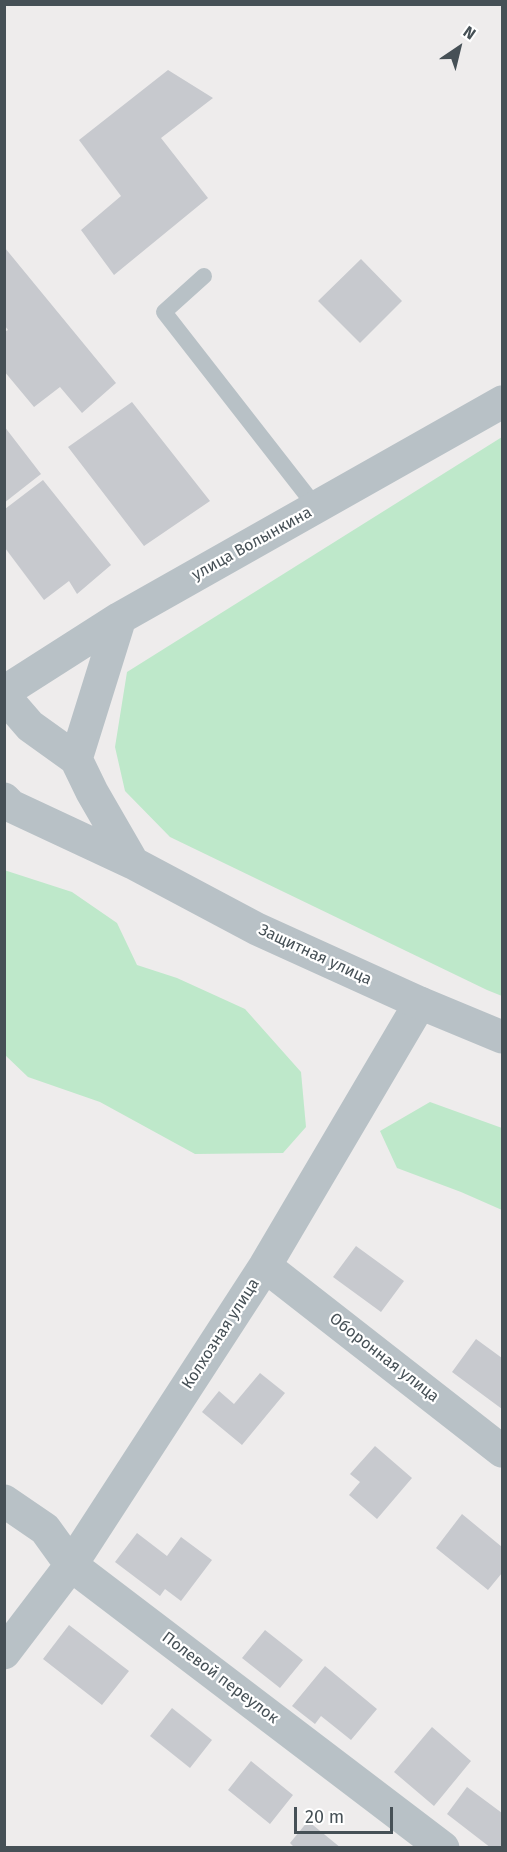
<!DOCTYPE html>
<html>
<head>
<meta charset="utf-8">
<style>
	body { margin:0 }
	#map { position:relative; width:507px; height:1852px; overflow:hidden; background:#eeecec; font-family:"Fira Sans",sans-serif }
	canvas { display:block }
	.frame { position:absolute; inset:0; border:6px solid #465056; pointer-events:none }
	.north { position:absolute; left:429px; top:18px; width:60px; height:60px; -webkit-text-stroke:4px #fff; paint-order:stroke; rotate:35deg; font-size:16px; font-weight:700; line-height:24px; text-align:center; color:#465056 }
	.north::after { content:''; display:block; margin:auto; width:21px; height:27px; background:#465056; clip-path:polygon(50% 0,100% 100%,50% 72%,0 100%) }
	.scale { position:absolute; left:294px; top:1807px; width:99px; height:27px; box-sizing:border-box; border:3px solid #465056; border-top:0; padding-left:8px; font-size:18px; line-height:21px; white-space:nowrap; color:#465056; -webkit-text-stroke:4px #fff; paint-order:stroke }
</style>
</head>
<body>
<div id="map">
<canvas width="507" height="1852"></canvas>
<div class="frame"></div>
<div class="north">N</div>
<div class="scale">20 m</div>
</div>
<script>
const context = document.querySelector('canvas').getContext('2d');
context.lineJoin = 'round';
function fillPath(path, color) { context.fillStyle = color; context.fill(path, 'evenodd'); }
const toPath = rows => new Path2D(rows.map(r => 'M' + r).join(''));
function stroke(path, color, width, dash) { context.strokeStyle = color; context.lineWidth = width; context.lineCap = dash ? 'butt' : 'round'; context.setLineDash(dash || []); context.stroke(path); }
function drawText(font, color, halo, rows, align = 'center') {
  context.font = font + ' "Fira Sans",sans-serif'; context.lineWidth = 4.5; context.setLineDash([]); context.textBaseline = 'middle'; context.strokeStyle = halo; context.fillStyle = color; for (const [text, x, y, turn = 0] of rows) {
    context.save(); context.translate(x, y); context.rotate((+turn || 0) * Math.PI / 180); context.textAlign = isNaN(turn) ? turn : align; if (halo) context.strokeText(text, 0, 0); context.fillText(text, 0, 0); context.restore();
  }
}
const green = toPath([
	[502,437,502,996,487,990,170,837,125,791,115,747,127,672],
	[4,870,72,892,117,923,137,965,177,978,245,1009,301,1072,306,1127,283,1153,195,1154,100,1102,28,1077,5,1055],
	[430,1102,502,1128,502,1210,461,1192,397,1168,380,1131]
]);
const building = toPath([
	[168,70,213,98,161,138,208,198,114,275,81,230,121,196,79,140],
	[5,248,116,383,82,413,60,387,34,407,4,371,4,332,8,330,5,326],
	[361,259,402,301,360,343,318,301],
	[132,402,210,501,144,546,68,447],
	[4,426,41,474,4,503],
	[43,480,111,565,77,594,69,581,44,600,5,548,5,509],
	[356,1246,404,1281,381,1312,333,1277],
	[476,1339,502,1358,502,1409,452,1372],
	[260,1373,285,1393,242,1445,202,1412,219,1391,234,1404],
	[375,1446,412,1478,377,1519,349,1495,360,1482,350,1474],
	[462,1514,502,1547,502,1573,488,1590,436,1548],
	[137,1533,167,1556,181,1537,212,1560,181,1601,165,1589,160,1596,115,1562],
	[69,1625,129,1671,102,1705,43,1659],
	[265,1630,303,1660,280,1688,242,1658],
	[325,1666,377,1709,351,1740,321,1716,315,1724,292,1706],
	[172,1708,212,1740,190,1768,150,1736],
	[432,1727,471,1761,434,1806,394,1772],
	[251,1761,293,1795,270,1824,228,1790],
	[467,1787,502,1813,502,1848,491,1848,447,1814],
	[308,1821,341,1848,295,1848,290,1843]
]);
const service = toPath([
	[204,276,164,312,316,507]
]);
const minor = toPath([
	[265,1266,502,1451],
	[4,1501,45,1529,71,1565,443,1848],
	[4,1653,71,1565,265,1266,420,1003]
]);
const tertiary = toPath([
	[120,618,76,759,92,792,133,863],
	[4,692,120,618,502,402],
	[4,696,30,726,76,759],
	[4,799,11,806,133,863,257,929,420,1003,502,1037]
]);
const streetNames = [
	["улица Волынкина",252,544,-29],
	["Защитная улица",315,955,25],
	["Колхозная улица",221,1334,-57],
	["Оборонная улица",384,1358,38],
	["Полевой переулок",220,1678,37]
];
fillPath(green, '#bee8ca');
fillPath(building, '#c7c9ce');
stroke(service, '#b8c1c6', 16);
stroke(minor, '#b8c1c6', 33);
stroke(tertiary, '#b8c1c6', 33);
drawText('16px', '#465056', '#fff', streetNames);
</script>
</body>
</html>
